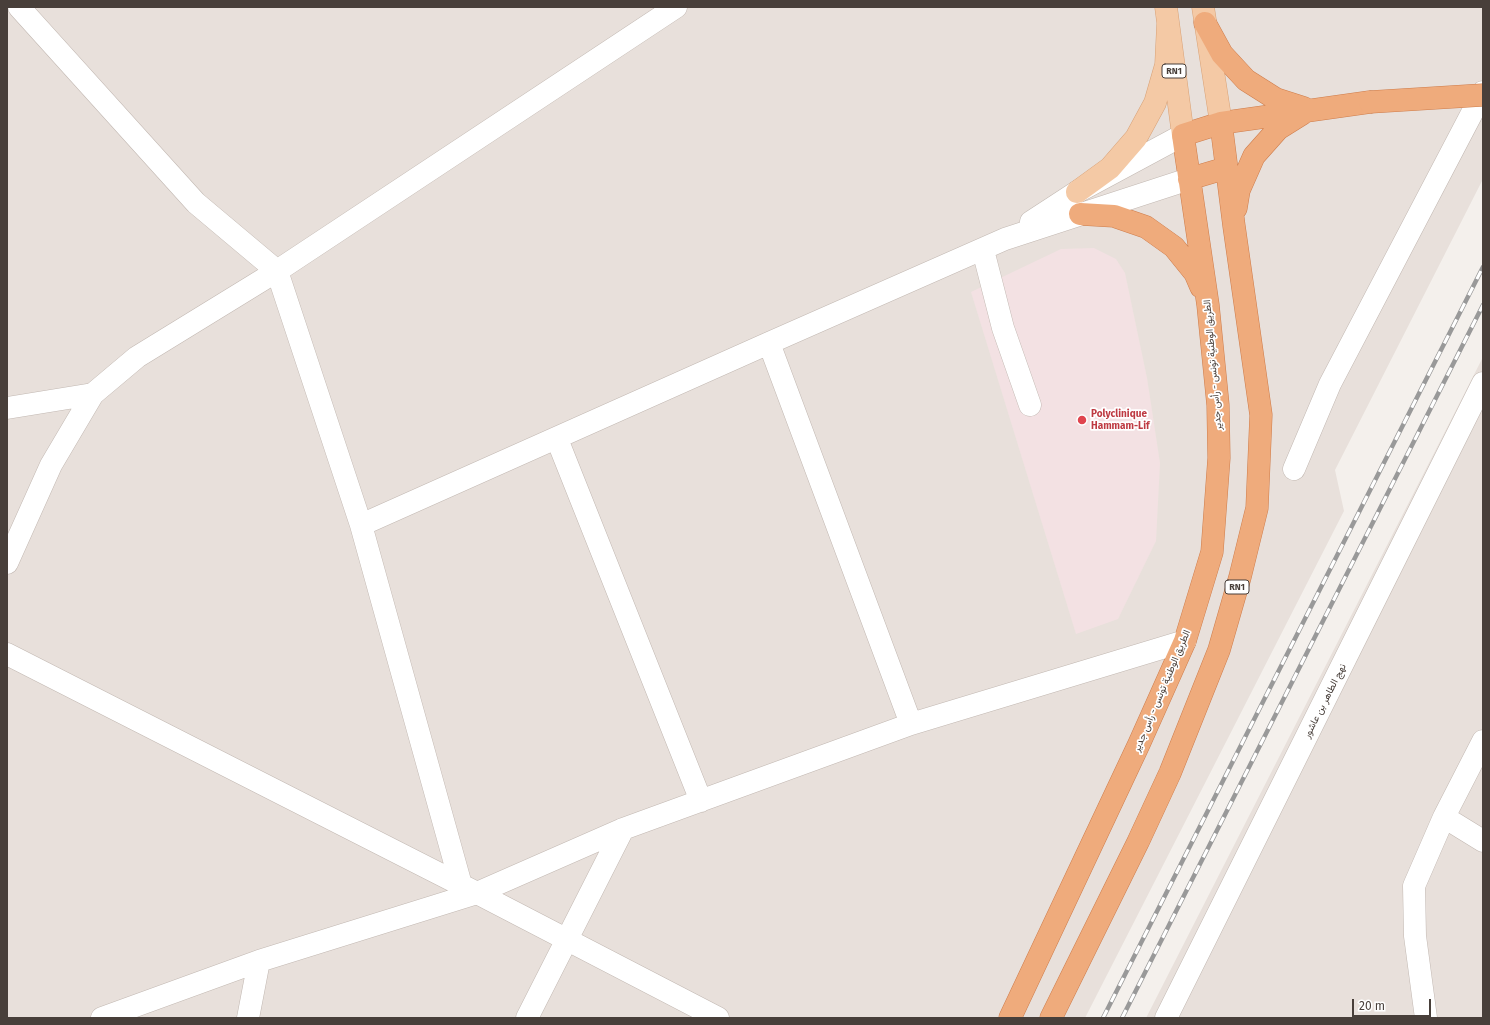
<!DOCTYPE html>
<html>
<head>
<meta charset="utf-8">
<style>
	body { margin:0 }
	#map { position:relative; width:1490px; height:1025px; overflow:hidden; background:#f4f0ec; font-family:"Fira Sans",sans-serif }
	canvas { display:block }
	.frame { position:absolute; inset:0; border:8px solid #483f3a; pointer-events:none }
	.scale { position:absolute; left:1352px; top:999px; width:79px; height:18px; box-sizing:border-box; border:2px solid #483f3a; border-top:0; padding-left:5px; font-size:12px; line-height:14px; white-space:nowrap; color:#483f3a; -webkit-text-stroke:3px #fff; paint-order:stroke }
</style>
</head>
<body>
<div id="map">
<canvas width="1490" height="1025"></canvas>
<div class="frame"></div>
<div class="scale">20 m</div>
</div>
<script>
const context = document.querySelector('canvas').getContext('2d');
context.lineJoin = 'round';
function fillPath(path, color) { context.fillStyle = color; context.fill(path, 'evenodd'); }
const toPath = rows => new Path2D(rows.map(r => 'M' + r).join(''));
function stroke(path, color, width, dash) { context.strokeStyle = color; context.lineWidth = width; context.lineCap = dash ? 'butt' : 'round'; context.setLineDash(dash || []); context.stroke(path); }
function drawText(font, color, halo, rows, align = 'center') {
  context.font = font + ' "Fira Sans",Vazirmatn,sans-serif'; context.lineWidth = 3.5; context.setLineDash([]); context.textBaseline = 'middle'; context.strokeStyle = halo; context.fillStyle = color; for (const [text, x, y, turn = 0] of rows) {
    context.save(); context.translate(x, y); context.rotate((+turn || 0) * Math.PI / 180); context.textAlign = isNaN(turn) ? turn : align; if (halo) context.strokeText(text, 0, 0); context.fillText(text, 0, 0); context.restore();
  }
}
const residential = toPath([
	[7,7,1483,7,1483,179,1335,470,1344,511,1085,1018,7,1018],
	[1483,357,1483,1018,1146,1018]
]);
const medical = toPath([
	[1094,248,1116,259,1125,273,1147,378,1160,463,1156,541,1118,619,1076,634,971,292,1061,249]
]);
const minor = toPath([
	[19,7,196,203,277,271,361,525,461,885],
	[1031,222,1077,192,1183,135],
	[983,250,1003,328,1030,405],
	[769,343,911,724],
	[7,408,93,394,137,357,277,271,676,7],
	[557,439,701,801],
	[1294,469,1330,384,1483,92],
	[361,525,769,343,1005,239,1189,179],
	[7,563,51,465,93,394],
	[7,654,477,893,718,1018],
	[1444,817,1483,841],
	[102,1018,259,961,477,893,623,829,911,724,1185,641],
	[248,1018,259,961],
	[527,1018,623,829],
	[1166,1018,1483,383],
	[1426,1018,1415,936,1414,886,1444,817,1483,741]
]);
const major = toPath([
	[1166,7,1183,135],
	[1203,7,1221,123],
	[1077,192,1110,168,1136,138,1155,103,1166,65,1168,24]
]);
const highway = toPath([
	[1205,23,1222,54,1246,80,1276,99,1304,108],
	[1189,179,1226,168],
	[1236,208,1239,190,1254,156,1278,129,1302,114],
	[1080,214,1114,216,1146,227,1174,247,1195,273,1201,287],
	[1010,1018,1139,744,1185,641,1212,552,1219,458,1218,405,1208,305,1183,135,1221,123,1370,102],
	[1051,1018,1138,842,1170,773,1219,650,1240,577,1257,508,1261,415,1234,226,1221,123]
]);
const rail = toPath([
	[1103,1018,1483,267],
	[1122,1018,1483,305]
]);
const highwayBridge = toPath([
	[1370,102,1483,95]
]);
const markers = [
	[1082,420,5,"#e0444e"]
];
const shields = [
	[1174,71,24],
	[1237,587,24]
];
const shieldNames = [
	["RN1",1174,71],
	["RN1",1237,587]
];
const streetNames = [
	["الطريق الوطنية تونس - رأس جدير",1213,365,-95],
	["الطريق الوطنية تونس - رأس جدير",1162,691,-67],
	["نهج الطاهر بن عاشور",1325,701,-63]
];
const healthNames = [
	["Polyclinique",1091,414],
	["Hammam-Lif",1091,426]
];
fillPath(residential, '#e8e0db');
fillPath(medical, '#f3e1e3');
stroke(minor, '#c2b8b2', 23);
stroke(major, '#d8a176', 23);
stroke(highway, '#ce7d4c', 23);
stroke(minor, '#fff', 22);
stroke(major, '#f4c9a5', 22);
stroke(highway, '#efab7c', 22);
stroke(rail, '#999', 4.5);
stroke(rail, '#fff', 3, [9]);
stroke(highwayBridge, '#ce7d4c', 23, []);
stroke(highwayBridge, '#efab7c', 22);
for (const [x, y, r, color] of markers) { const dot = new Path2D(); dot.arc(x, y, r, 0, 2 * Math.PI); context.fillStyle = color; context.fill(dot); stroke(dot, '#fff', 1.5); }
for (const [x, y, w] of shields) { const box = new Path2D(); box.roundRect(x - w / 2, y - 7, w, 14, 3); context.fillStyle = '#fff'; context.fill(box); stroke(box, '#483f3a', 1); }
drawText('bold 9px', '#483f3a', null, shieldNames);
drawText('10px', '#483f3a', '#fff', streetNames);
drawText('bold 10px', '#be3a42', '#fff', healthNames, 'left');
</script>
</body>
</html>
